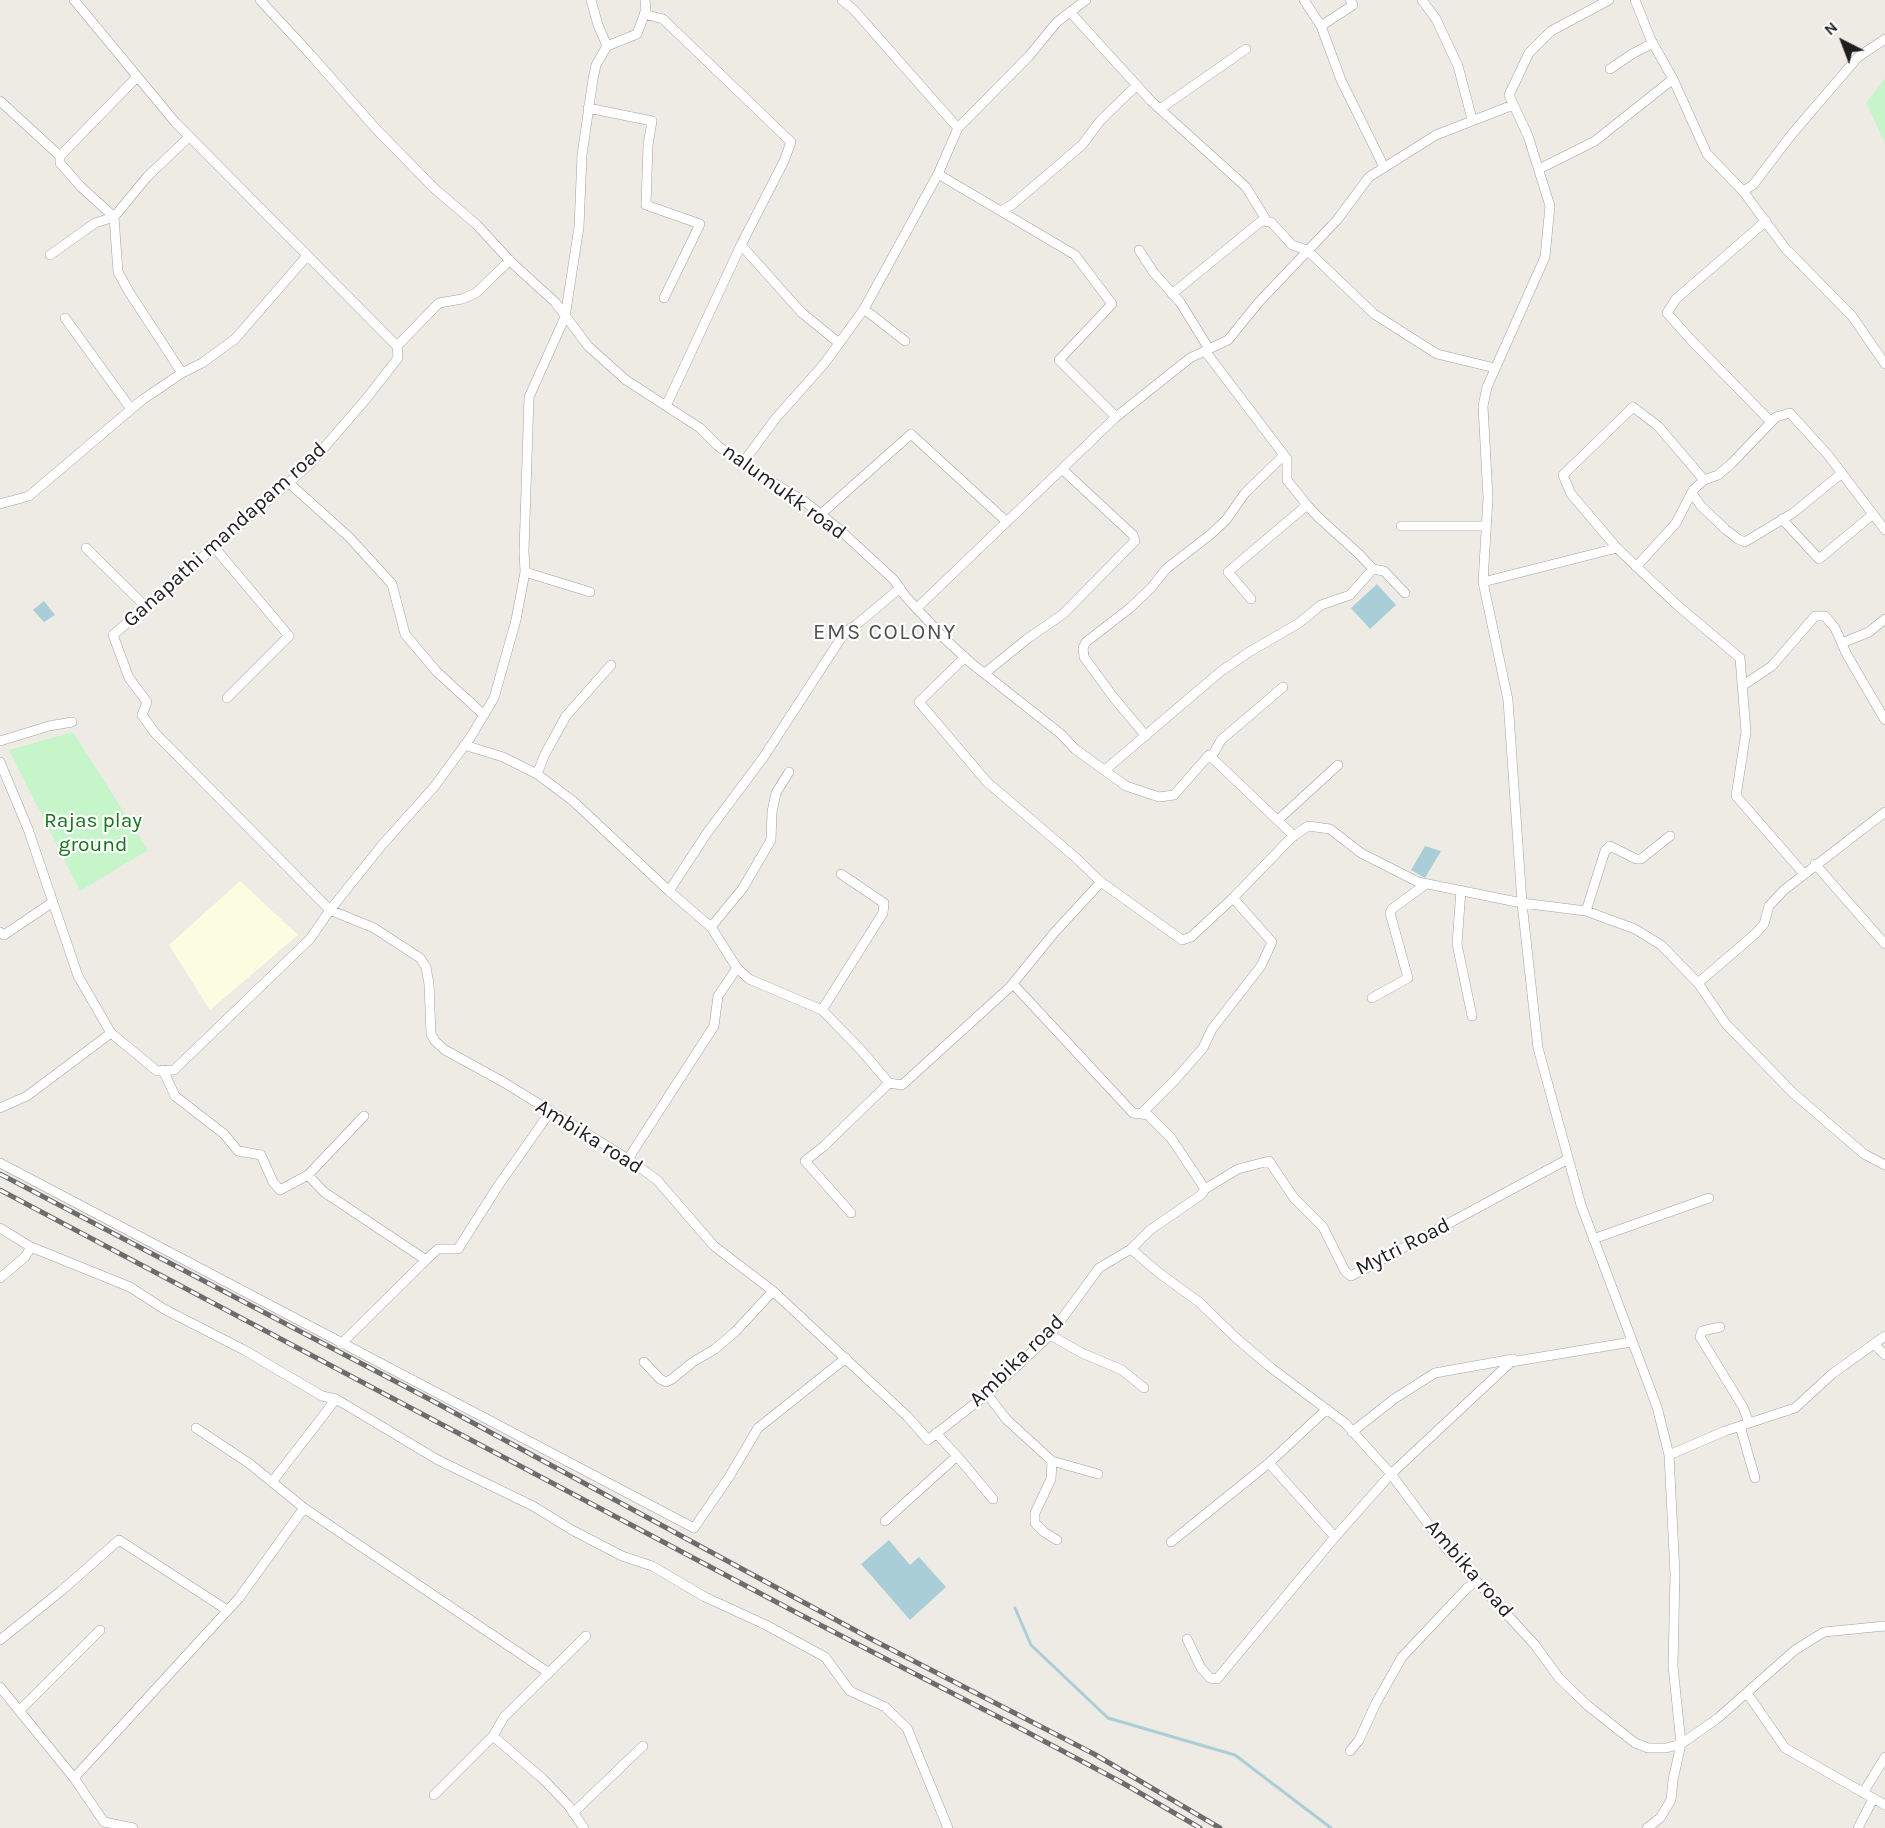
<!DOCTYPE html>
<html>
<head>
<meta charset="utf-8">
<style>
	body { margin:0 }
	#map { position:relative; width:1885px; height:1828px; overflow:hidden; background:#eeebe5; font-family:Karla,sans-serif }
	canvas { display:block }
	.north { position:absolute; left:1813px; top:12px; width:60px; height:60px; -webkit-text-stroke:4px #fff; paint-order:stroke; rotate:318deg; font-size:16px; font-weight:700; line-height:24px; text-align:center; color:#1e1e1e }
	.north::after { content:''; display:block; margin:auto; width:21px; height:27px; background:#1e1e1e; clip-path:polygon(50% 0,100% 100%,50% 72%,0 100%) }
</style>
</head>
<body>
<div id="map">
<canvas width="1885" height="1828"></canvas>
<div class="north">N</div>
</div>
<script>
const context = document.querySelector('canvas').getContext('2d');
context.lineJoin = 'round';
function fillPath(path, color) { context.fillStyle = color; context.fill(path, 'evenodd'); }
const toPath = rows => new Path2D(rows.map(r => 'M' + r).join(''));
function stroke(path, color, width, dash) { context.strokeStyle = color; context.lineWidth = width; context.lineCap = dash ? 'butt' : 'round'; context.setLineDash(dash || []); context.stroke(path); }
function drawText(font, color, halo, rows, align = 'center') {
  context.font = font + ' Karla,sans-serif'; context.lineWidth = 4.5; context.setLineDash([]); context.textBaseline = 'middle'; context.strokeStyle = halo; context.fillStyle = color; for (const [text, x, y, turn = 0] of rows) {
    context.save(); context.translate(x, y); context.rotate((+turn || 0) * Math.PI / 180); context.textAlign = isNaN(turn) ? turn : align; if (halo) context.strokeText(text, 0, 0); context.fillText(text, 0, 0); context.restore();
  }
}
const education = toPath([
	[240,881,298,935,210,1010,169,945]
]);
const park = toPath([
	[1885,78,1885,143,1866,103],
	[73,732,148,850,80,891,9,750]
]);
const water = toPath([
	[1377,584,1396,605,1370,629,1351,608],
	[44,601,55,615,44,622,33,610],
	[1425,846,1441,851,1425,878,1411,870],
	[889,1540,910,1565,919,1557,946,1587,910,1620,861,1564]
]);
const stream = toPath([
	[1015,1608,1031,1645,1108,1718,1235,1755,1331,1828]
]);
const minor = toPath([
	[74,0,175,122,397,346,439,303,462,299,476,293,510,260],
	[260,0,311,55,376,129,435,189,477,225,511,262,555,302,588,346,626,380,700,428,718,446,742,464,804,501,839,529,894,580,906,597,945,639,971,663,1061,734,1075,749,1126,786,1159,797,1174,795,1209,755,1294,836],
	[591,0,598,25,607,46],
	[842,0,854,10,958,128],
	[1304,0,1321,26,1341,80,1384,167],
	[1422,0,1436,19,1458,66,1472,119],
	[1609,0,1551,31,1529,53,1509,95,1528,136,1550,206,1545,257,1487,387,1483,406,1488,498,1483,582,1617,548,1677,605,1740,658,1746,732,1736,796,1804,874],
	[1635,0,1651,40,1673,79,1707,154,1743,191,1785,248,1852,316,1885,364],
	[1070,12,1151,101,1246,187,1265,218,1172,294],
	[644,14,663,19,791,142,784,161,741,245],
	[1321,26,1353,5,1350,0],
	[1610,69,1632,54,1653,43],
	[137,77,60,156,60,163,80,186,114,217,147,177,189,137],
	[0,101,60,156],
	[588,108,652,121,648,145,646,205,700,224,664,298],
	[1160,109,1246,49],
	[1539,169,1595,141,1673,79],
	[938,174,958,128,1029,56,1057,22,1086,0],
	[1743,191,1753,185,1792,134,1858,57,1885,39],
	[1001,211,1013,204,1082,145,1100,121,1137,85],
	[1262,221,1271,222,1292,245,1307,250,1374,314,1437,354,1495,368],
	[1766,221,1676,299,1667,313,1692,341,1771,422],
	[1139,250,1154,273,1180,302,1209,349],
	[50,255,95,223,114,217,118,272,129,292,182,373,202,363,235,339,306,257],
	[864,309,938,174,1075,255,1112,304,1059,360,1116,417],
	[65,318,131,409],
	[397,346,398,358,366,399,310,464,113,635,129,678,147,702,142,715,155,733,330,910,374,928,420,958,426,967,429,984,431,1034,435,1041,445,1050,505,1083,628,1159,657,1180,714,1246,773,1291,908,1417,928,1440,987,1394,1050,1335,1099,1268,1131,1249,1159,1273,1199,1302,1235,1337,1270,1367,1345,1423,1391,1474,1446,1548,1535,1645,1559,1678,1587,1705,1635,1743,1648,1748,1666,1748,1681,1744,1718,1718,1795,1650,1824,1632,1885,1626],
	[1205,351,1287,459,1287,480,1307,505,1318,517,1359,554,1373,569,1384,571,1405,593],
	[666,406,741,245,802,313,839,343],
	[742,464,776,418,824,364,864,309,905,341],
	[289,483,349,537,392,584,405,634,436,671,484,715],
	[1692,493,1701,506,1725,529,1738,539,1745,542,1793,513,1842,473],
	[0,504,29,496,142,400,182,373],
	[821,514,911,434,1007,522],
	[1782,519,1819,559,1872,515],
	[1401,526,1486,526],
	[214,547,289,636,227,698],
	[86,548,146,607],
	[1617,548,1571,494,1563,475,1633,407,1658,426,1704,480],
	[1636,567,1676,523,1693,490,1704,480,1718,475,1732,463,1776,417,1790,413,1828,455,1885,530],
	[525,572,590,592],
	[1483,582,1508,700,1522,903,1538,1048,1581,1205,1657,1407,1669,1455,1675,1574,1673,1666,1681,1744,1673,1780,1671,1800,1660,1818,1647,1828],
	[1251,599,1228,572,1307,505],
	[917,608,1116,417,1190,358,1228,340,1259,302,1337,220,1369,177,1436,135,1513,105],
	[1842,643,1869,632,1885,619],
	[965,657,919,702,987,782,1075,857,1101,882,1182,940,1191,937,1233,898,1291,838,1308,826,1330,829,1361,853,1418,882,1522,903,1586,911,1635,929,1661,945,1698,983,1726,1024,1793,1093,1864,1154,1885,1165],
	[985,673,1027,639,1063,614,1135,541,1133,535,1062,469],
	[1742,686,1772,666,1815,616,1825,616,1835,628,1847,655,1885,720],
	[1146,736,1114,698,1084,657,1083,648,1086,642,1130,608,1151,588,1166,569,1211,534,1226,520,1245,493,1284,455],
	[0,741,49,726,72,722],
	[464,745,503,757,537,774,573,801,669,891,707,833,763,758,845,632,856,625,900,588],
	[1211,758,1221,740,1283,687],
	[0,762,28,829,78,976,111,1033,157,1071,174,1070,310,939,330,910,382,845,434,787,470,738,494,698,516,620,525,572,524,551,529,397,565,317,579,227,582,155,593,79,596,65,607,46,637,34,646,10,645,0],
	[1105,770,1220,672,1249,652,1299,623,1321,605,1350,595,1373,569],
	[537,774,545,754,566,716,611,665],
	[1278,820,1338,765],
	[1815,864,1885,944],
	[1461,890,1457,944,1472,1016],
	[669,891,711,927,737,968,749,979,822,1010,861,1050,889,1083],
	[1586,911,1605,851,1610,846,1636,859,1641,859,1670,836],
	[711,927,743,888,771,840,772,812,776,793,789,772],
	[0,932,4,935,53,902],
	[1698,983,1755,934,1764,924,1769,906,1784,890,1885,812],
	[1013,984,1133,1113,1148,1115,1171,1138,1205,1189],
	[1372,998,1408,978,1390,913,1392,909,1426,884],
	[822,1010,883,913,884,903,841,874],
	[163,1070,175,1096,224,1134,238,1151,261,1155,273,1182,280,1190,308,1175,364,1116],
	[0,1108,27,1096,111,1033],
	[1141,1114,1175,1080,1203,1048,1212,1029,1261,966,1272,942,1233,898],
	[628,1159,714,1026,718,996,737,968],
	[0,1163,694,1528,729,1477,758,1428,846,1358],
	[308,1175,324,1192,426,1260,438,1249,458,1249,498,1186,550,1112],
	[851,1213,805,1161,824,1146,889,1083,902,1085,1010,987,1054,933,1101,882],
	[0,1228,31,1247,130,1287,164,1309,244,1350,322,1396,336,1399,438,1460,533,1506,572,1530,622,1556,652,1566,705,1597,766,1625,825,1657,850,1691,885,1707,907,1728,948,1828],
	[1593,1239,1709,1198],
	[1131,1249,1150,1230,1201,1195,1205,1189,1238,1169,1269,1161,1294,1198,1323,1227,1345,1271,1351,1276,1568,1159],
	[0,1278,25,1257,31,1247],
	[1720,1327,1702,1331,1700,1337,1743,1407,1749,1423],
	[1050,1335,1082,1353,1122,1370,1144,1388],
	[341,1344,426,1260],
	[1874,1344,1885,1355],
	[644,1362,660,1379,666,1382,672,1379,693,1362,715,1349,735,1332,773,1291],
	[987,1394,1007,1420,1052,1461,1098,1474],
	[1740,1426,1755,1478],
	[196,1428,250,1464,304,1508,549,1673],
	[1352,1432,1394,1399,1435,1373,1513,1359],
	[1669,1455,1725,1431,1795,1408,1832,1374,1885,1336],
	[957,1456,993,1499],
	[1052,1461,1051,1479,1035,1513,1035,1523,1044,1532,1057,1540],
	[1269,1463,1335,1537],
	[272,1482,336,1399],
	[885,1521,957,1456,936,1433],
	[1171,1542,1269,1463,1327,1409],
	[1187,1639,1201,1668,1210,1678,1217,1679,1335,1537,1391,1474,1511,1362,1631,1342],
	[0,1640,61,1591,119,1540,227,1610],
	[0,1687,74,1778,104,1822,133,1828],
	[1747,1693,1785,1748,1885,1805],
	[20,1710,100,1630],
	[493,1736,543,1779,568,1805,584,1828],
	[1350,1751,1359,1740,1376,1703,1402,1657,1467,1588,1477,1581],
	[74,1778,239,1598,304,1508],
	[1863,1793,1885,1757],
	[434,1795,493,1736,504,1717,586,1636],
	[573,1813,643,1746],
	[1858,1828,1873,1799]
]);
const rail = toPath([
	[0,1174,429,1399,873,1640,1094,1754,1220,1828],
	[0,1190,799,1614,1010,1723,1121,1782,1200,1828]
]);
const streetNames = [
	["nalumukk road",784,492,36],
	["Ganapathi mandapam road",225,535,-42],
	["Ambika road",589,1137,32],
	["Mytri Road",1403,1247,-27],
	["Ambika road",1017,1361,-44],
	["Ambika road",1469,1569,49]
];
const parkNames = [
	["Rajas play",93,821],
	["ground",93,845]
];
const neighbourhoodNames = [
	["EMS COLONY",885,633]
];
fillPath(education, '#fcfce1');
fillPath(park, '#c6f5c9');
fillPath(water, '#aaced8');
stroke(stream, '#aaced8', 3);
stroke(minor, '#a2a2a2', 10);
stroke(minor, '#fff', 9);
stroke(rail, '#6c6c6c', 5);
stroke(rail, '#fff', 3, [9]);
drawText('21px', '#1e1e1e', '#fff', streetNames);
drawText('21px', '#15741b', '#fff', parkNames);
context.letterSpacing = '1.5px';
drawText('22px', '#515151', '#fff', neighbourhoodNames);
context.letterSpacing = '0px';
</script>
</body>
</html>
